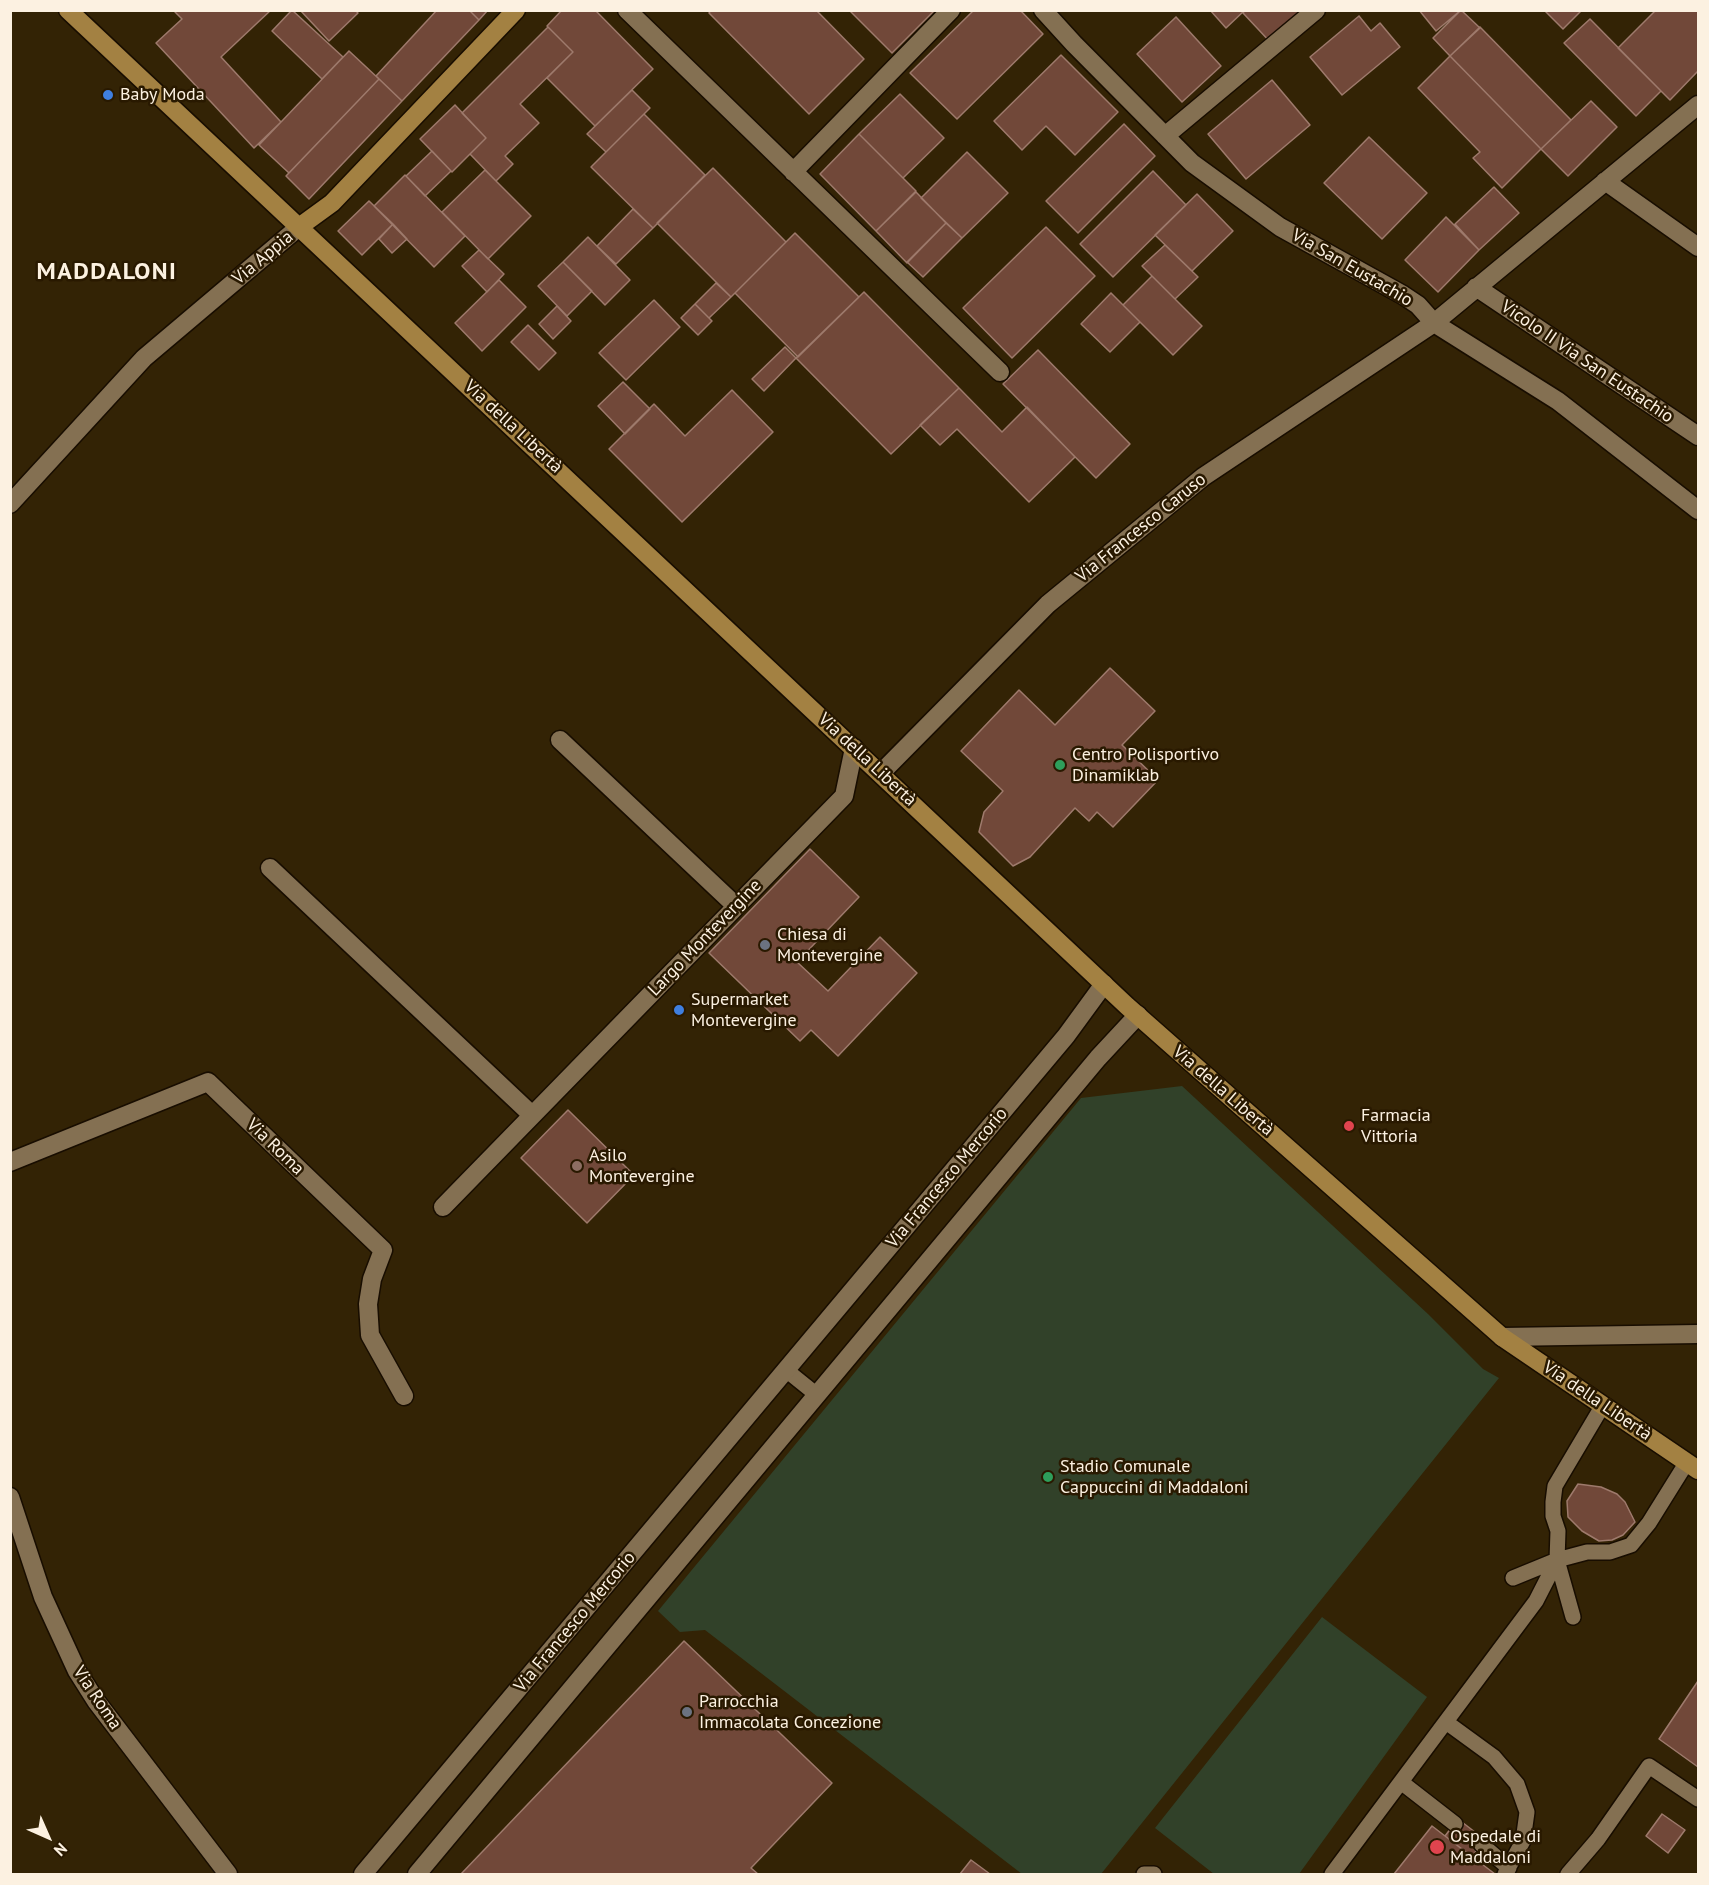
<!DOCTYPE html>
<html>
<head>
<meta charset="utf-8">
<style>
	body { margin:0 }
	#map { position:relative; width:1709px; height:1885px; overflow:hidden; background:#332305; font-family:"PT Sans",sans-serif }
	canvas { display:block }
	.frame { position:absolute; inset:0; border:12px solid #fcf1e1; pointer-events:none }
	.north { position:absolute; left:18px; top:1807px; width:60px; height:60px; -webkit-text-stroke:4px #291900; paint-order:stroke; rotate:135deg; font-size:16px; font-weight:700; line-height:24px; text-align:center; color:#fcf1e1 }
	.north::after { content:''; display:block; margin:auto; width:21px; height:27px; background:#fcf1e1; clip-path:polygon(50% 0,100% 100%,50% 72%,0 100%) }
</style>
</head>
<body>
<div id="map">
<canvas width="1709" height="1885"></canvas>
<div class="frame"></div>
<div class="north">N</div>
</div>
<script>
const context = document.querySelector('canvas').getContext('2d');
context.lineJoin = 'round';
function fillPath(path, color) { context.fillStyle = color; context.fill(path, 'evenodd'); }
const toPath = rows => new Path2D(rows.map(r => 'M' + r).join(''));
function stroke(path, color, width, dash) { context.strokeStyle = color; context.lineWidth = width; context.lineCap = dash ? 'butt' : 'round'; context.setLineDash(dash || []); context.stroke(path); }
function drawText(font, color, halo, rows, align = 'center') {
  context.font = font + ' "PT Sans",sans-serif'; context.lineWidth = 5; context.setLineDash([]); context.textBaseline = 'middle'; context.strokeStyle = halo; context.fillStyle = color; for (const [text, x, y, turn = 0] of rows) {
    context.save(); context.translate(x, y); context.rotate((+turn || 0) * Math.PI / 180); context.textAlign = isNaN(turn) ? turn : align; if (halo) context.strokeText(text, 0, 0); context.fillText(text, 0, 0); context.restore();
  }
}
const green = toPath([
	[1182,1086,1428,1314,1483,1369,1499,1378,1101,1874,1022,1874,705,1630,680,1632,658,1611,1081,1098],
	[1322,1617,1427,1697,1299,1874,1214,1874,1155,1828]
]);
const building = toPath([
	[176,10,271,10,221,57,281,122,254,148,156,43,182,19,175,12,176,10],
	[292,10,343,57,322,79,272,31,292,10],
	[300,10,355,10,358,13,329,41,300,10],
	[437,10,469,10,479,20,402,101,376,76,437,10],
	[469,10,488,10,479,20,469,10],
	[562,10,595,10,653,69,595,126,547,78,573,52,547,26,562,10],
	[711,10,816,10,864,59,809,114,709,13,711,10],
	[849,10,935,10,892,53,849,10],
	[974,10,1020,10,1043,34,957,119,910,73,974,10],
	[1210,10,1245,10,1226,28,1210,10],
	[1245,10,1308,10,1272,44,1243,13,1245,10],
	[1419,10,1461,10,1436,31,1419,10],
	[1461,10,1480,28,1450,56,1433,38,1461,10],
	[1544,10,1582,10,1563,29,1544,10],
	[1656,10,1697,10,1698,13,1698,71,1670,100,1618,48,1656,10],
	[1359,16,1371,31,1380,23,1400,47,1342,95,1310,57,1359,16],
	[1176,17,1221,66,1182,102,1137,54,1176,17],
	[1590,19,1661,91,1636,116,1564,43,1590,19],
	[548,27,573,52,520,104,539,123,505,156,513,164,496,181,470,154,486,138,462,113,548,27],
	[1480,27,1571,120,1541,149,1450,56,1480,27],
	[349,51,379,79,289,173,259,145,349,51],
	[1061,55,1118,112,1075,155,1046,126,1022,150,994,121,1061,55],
	[1450,56,1541,149,1502,188,1473,158,1480,152,1418,88,1450,56],
	[379,79,402,101,309,199,286,176,379,79],
	[1272,80,1310,125,1246,179,1208,134,1272,80],
	[632,90,650,108,606,152,587,134,632,90],
	[900,94,944,138,903,178,859,134,900,94],
	[1591,101,1617,127,1568,176,1541,149,1591,101],
	[455,105,486,138,452,172,420,139,455,105],
	[644,114,705,175,653,228,591,167,644,114],
	[1124,124,1155,156,1078,233,1046,201,1124,124],
	[859,134,916,191,876,231,820,174,859,134],
	[1369,137,1427,193,1382,239,1324,183,1369,137],
	[432,151,451,171,425,196,406,176,432,151],
	[967,152,1008,193,962,238,921,198,967,152],
	[713,168,786,242,731,297,657,223,713,168],
	[485,170,531,216,488,259,442,212,485,170],
	[1153,171,1186,205,1113,277,1080,244,1153,171],
	[405,175,465,236,434,267,374,206,405,175],
	[1494,187,1519,213,1479,250,1455,224,1494,187],
	[916,192,946,223,907,263,876,231,916,192],
	[1197,194,1233,231,1192,271,1155,235,1197,194],
	[369,201,393,224,362,255,338,231,369,201],
	[633,209,653,228,616,264,597,246,633,209],
	[1446,217,1479,250,1438,292,1405,260,1446,217],
	[946,223,962,238,923,277,907,262,946,223],
	[393,224,407,239,392,253,379,239,393,224],
	[1046,227,1095,276,1012,358,963,308,1046,227],
	[795,233,859,297,798,357,735,293,795,233],
	[588,237,630,280,605,305,563,262,588,237],
	[1165,245,1198,277,1175,299,1142,266,1165,245],
	[479,250,504,274,487,292,462,266,479,250],
	[563,262,592,291,567,316,538,286,563,262],
	[1152,276,1202,326,1173,355,1123,305,1152,276],
	[499,280,526,307,482,351,455,323,499,280],
	[716,283,731,297,709,318,695,304,716,283],
	[864,292,959,388,891,454,796,358,864,292],
	[1111,293,1140,322,1110,352,1081,324,1111,293],
	[654,300,680,327,626,380,599,353,654,300],
	[695,304,712,321,698,335,681,318,695,304],
	[557,306,571,321,553,339,539,324,557,306],
	[528,325,556,353,539,370,511,342,528,325],
	[785,347,796,358,764,391,752,379,785,347],
	[1038,350,1130,444,1096,478,1003,384,1038,350],
	[623,382,650,409,625,434,598,406,623,382],
	[959,388,1002,432,1027,407,1075,457,1029,502,957,429,940,445,920,425,959,388],
	[732,390,773,432,682,522,609,449,654,404,685,436,732,390],
	[1110,668,1155,711,1122,745,1158,780,1113,827,1097,812,1089,821,1075,808,1030,857,1013,866,979,832,984,812,1003,791,961,751,1019,690,1055,725,1110,668],
	[810,849,859,897,797,962,828,991,880,937,917,973,838,1056,811,1030,800,1041,709,953,810,849],
	[568,1110,634,1175,587,1223,521,1158,568,1110],
	[1578,1484,1601,1487,1617,1494,1625,1502,1635,1522,1623,1535,1612,1540,1599,1541,1582,1531,1568,1517,1567,1501,1578,1484],
	[684,1641,832,1783,751,1868,758,1874,461,1874,684,1641],
	[1698,1681,1698,1767,1659,1739,1698,1681],
	[1662,1814,1685,1830,1668,1853,1646,1836,1662,1814],
	[1458,1819,1484,1839,1472,1857,1445,1836,1458,1819],
	[1432,1826,1445,1836,1495,1874,1394,1874,1432,1826],
	[971,1860,990,1874,960,1874,971,1860]
]);
const lane = toPath([
	[786,1370,817,1395],
	[1557,1560,1573,1617],
	[1513,1578,1557,1560,1587,1552,1610,1552,1631,1545,1649,1523,1687,1462],
	[1446,1722,1494,1757,1517,1784,1527,1812,1523,1841,1505,1874],
	[1401,1782,1455,1824],
	[1481,1844,1509,1868],
	[1144,1874,1154,1874],
	[1332,1874,1536,1601,1557,1560,1558,1531,1553,1516,1553,1502,1555,1486,1603,1405],
	[1568,1874,1598,1839,1649,1766,1698,1799]
]);
const street = toPath([
	[627,10,1000,372],
	[1043,10,1074,44,1192,163,1280,227,1403,295,1418,305,1434,323,1558,401,1698,510],
	[1165,136,1316,10],
	[793,172,951,10],
	[1605,181,1698,247],
	[1476,287,1698,436],
	[10,504,144,358,299,227],
	[560,740,736,906],
	[881,773,1048,604,1203,477,1434,323,1698,105],
	[270,868,532,1115],
	[10,1162,208,1082,383,1250,372,1279,368,1304,370,1335,404,1396],
	[443,1207,844,796,854,748],
	[1502,1337,1698,1334],
	[10,1497,43,1597,77,1671,96,1701,228,1874],
	[363,1874,1066,1036,1104,984],
	[417,1874,1098,1058,1138,1015]
]);
const secondary = toPath([
	[68,10,1127,1006,1502,1337,1698,1470],
	[299,227,332,203,516,10]
]);
const markers = [
	[108,95,6,"#3f7fe0"],
	[1060,765,6,"#2e9e5b"],
	[765,945,6,"#6b7280"],
	[679,1010,6,"#3f7fe0"],
	[1349,1126,6,"#e0444e"],
	[577,1166,6,"#8d6e63"],
	[1048,1477,6,"#2e9e5b"],
	[687,1712,6,"#6b7280"],
	[1437,1847,8,"#e0444e"]
];
const poiNames = [
	["Baby Moda",120,95],
	["Centro Polisportivo",1072,755],
	["Dinamiklab",1072,776],
	["Chiesa di",777,935],
	["Montevergine",777,956],
	["Supermarket",691,1000],
	["Montevergine",691,1021],
	["Farmacia",1361,1116],
	["Vittoria",1361,1137],
	["Asilo",589,1156],
	["Montevergine",589,1177],
	["Stadio Comunale",1060,1467],
	["Cappuccini di Maddaloni",1060,1488],
	["Parrocchia",699,1702],
	["Immacolata Concezione",699,1723],
	["Ospedale di",1450,1837],
	["Maddaloni",1450,1858]
];
const streetNames = [
	["Via Appia",263,258,-40],
	["Via San Eustachio",1352,268,30],
	["Vicolo II Via San Eustachio",1587,362,34],
	["Via della Libertà",513,427,43],
	["Via Francesco Caruso",1141,528,-39],
	["Via della Libertà",867,760,43],
	["Largo Montevergine",705,938,-46],
	["Via della Libertà",1223,1091,41],
	["Via Roma",275,1147,44],
	["Via Francesco Mercorio",947,1178,-50],
	["Via della Libertà",1597,1401,34],
	["Via Francesco Mercorio",575,1622,-50],
	["Via Roma",97,1698,56]
];
const districtNames = [
	["MADDALONI",107,272]
];
fillPath(green, '#314129');
fillPath(building, '#714839');
stroke(building, '#9e7a6c', 1.5);
stroke(lane, '#180d00', 18);
stroke(street, '#180d00', 21);
stroke(secondary, '#180d00', 21);
stroke(lane, '#847052', 15);
stroke(street, '#847052', 18);
stroke(secondary, '#a38142', 18);
for (const [x, y, r, color] of markers) { const dot = new Path2D(); dot.arc(x, y, r, 0, 2 * Math.PI); context.fillStyle = color; context.fill(dot); stroke(dot, '#291900', 2); }
drawText('18px', '#fcf1e1', '#291900', poiNames, 'left');
drawText('18px', '#fcf1e1', '#291900', streetNames);
context.letterSpacing = '1.5px';
drawText('bold 24px', '#fcf1e1', '#291900', districtNames);
context.letterSpacing = '0px';
</script>
</body>
</html>
